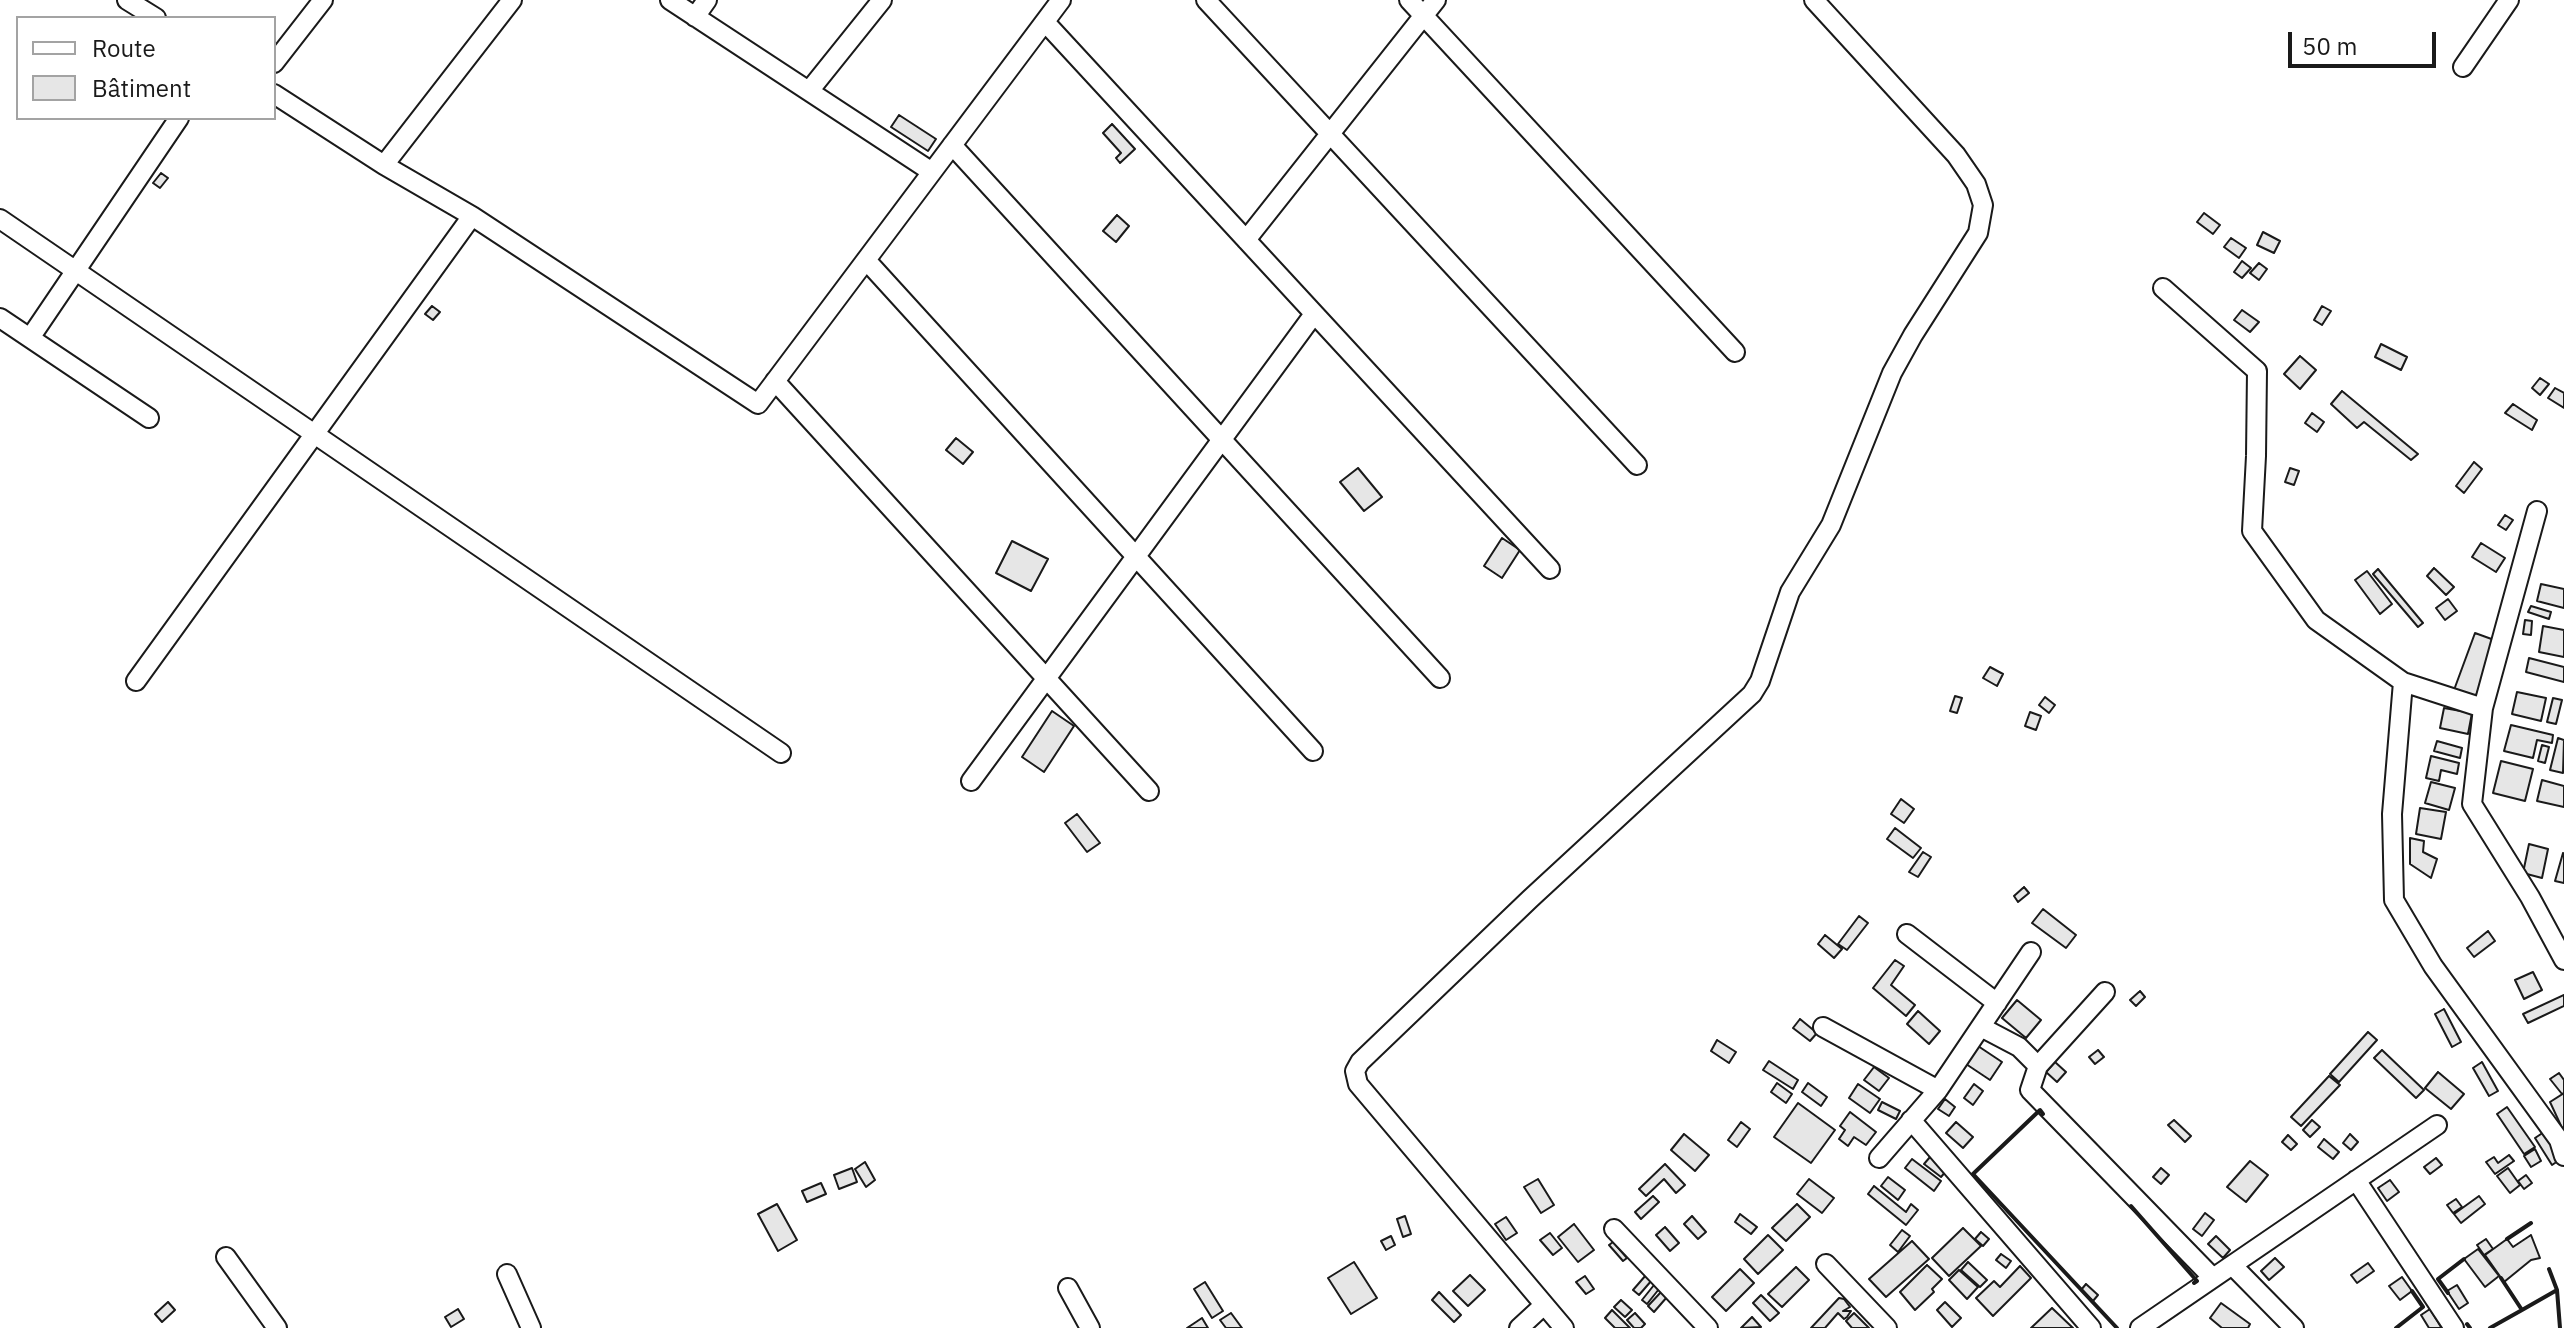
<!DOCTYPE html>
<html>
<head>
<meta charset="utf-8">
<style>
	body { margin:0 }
	#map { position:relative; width:2564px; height:1328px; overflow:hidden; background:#fff; font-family:"IBM Plex Sans",sans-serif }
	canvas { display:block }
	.legend { position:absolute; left:16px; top:16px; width:260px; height:104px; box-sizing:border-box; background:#fff; border:2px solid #a3a3a3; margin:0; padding:10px 14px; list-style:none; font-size:24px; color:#1a1a1a }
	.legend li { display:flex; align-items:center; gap:16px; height:40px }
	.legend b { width:40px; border:2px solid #a3a3a3 }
	.scale { position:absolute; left:2288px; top:32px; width:148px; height:36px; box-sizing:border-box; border:4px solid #1a1a1a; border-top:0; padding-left:10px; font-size:24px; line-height:28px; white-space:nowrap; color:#1a1a1a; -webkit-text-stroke:6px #fff; paint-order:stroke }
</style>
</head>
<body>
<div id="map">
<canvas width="2564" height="1328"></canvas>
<ul class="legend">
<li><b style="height:10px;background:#fff"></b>Route</li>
<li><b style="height:22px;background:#e6e6e6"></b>Bâtiment</li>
</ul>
<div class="scale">50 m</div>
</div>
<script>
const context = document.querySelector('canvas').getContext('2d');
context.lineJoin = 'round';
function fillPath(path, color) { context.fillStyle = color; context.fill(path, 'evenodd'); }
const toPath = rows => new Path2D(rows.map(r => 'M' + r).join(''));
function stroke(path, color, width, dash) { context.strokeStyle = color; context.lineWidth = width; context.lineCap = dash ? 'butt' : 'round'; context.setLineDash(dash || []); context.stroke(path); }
const building = toPath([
	[899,115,936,139,928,151,891,127,899,115],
	[1112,124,1135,149,1120,163,1116,158,1121,153,1103,133,1112,124],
	[161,173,168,178,160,188,153,183,161,173],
	[2204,213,2220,225,2213,234,2197,222,2204,213],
	[1117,215,1129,226,1116,242,1103,231,1117,215],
	[2263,232,2280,241,2274,253,2257,245,2263,232],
	[2231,238,2246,248,2239,258,2224,247,2231,238],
	[2242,261,2251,268,2242,278,2234,272,2242,261],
	[2259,263,2267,269,2259,280,2250,273,2259,263],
	[432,306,440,312,433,320,425,314,432,306],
	[2322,306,2331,311,2322,325,2314,320,2322,306],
	[2242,310,2259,322,2250,332,2234,320,2242,310],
	[2381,344,2407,357,2401,370,2375,357,2381,344],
	[2300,356,2316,370,2300,389,2284,374,2300,356],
	[2540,378,2549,384,2540,395,2532,388,2540,378],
	[2555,388,2564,393,2564,408,2548,398,2555,388],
	[2342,391,2418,454,2411,460,2364,422,2357,428,2331,404,2342,391],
	[2513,404,2537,420,2532,430,2505,413,2513,404],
	[2312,413,2324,422,2317,432,2305,423,2312,413],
	[956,438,973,452,963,464,946,450,956,438],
	[2474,462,2482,469,2464,493,2456,486,2474,462],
	[1358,468,1382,497,1364,511,1340,482,1358,468],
	[2290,468,2299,471,2294,485,2285,482,2290,468],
	[2505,515,2513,520,2506,530,2498,525,2505,515],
	[1502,538,1520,550,1502,578,1484,566,1502,538],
	[1012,541,1048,559,1031,591,996,573,1012,541],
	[2481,543,2505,558,2496,572,2472,557,2481,543],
	[2434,568,2454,587,2446,595,2427,576,2434,568],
	[2378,569,2423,623,2418,627,2373,574,2378,569],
	[2367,571,2392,604,2380,614,2355,580,2367,571],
	[2541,584,2564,589,2564,608,2537,601,2541,584],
	[2448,599,2457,611,2445,620,2436,608,2448,599],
	[2531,606,2551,612,2549,619,2528,612,2531,606],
	[2525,620,2532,621,2531,635,2523,634,2525,620],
	[2543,626,2564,630,2564,657,2539,652,2543,626],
	[2475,633,2497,641,2475,698,2454,690,2475,633],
	[2529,658,2564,667,2564,682,2526,672,2529,658],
	[1990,667,2003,674,1997,686,1983,678,1990,667],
	[2517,692,2546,698,2541,721,2512,714,2517,692],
	[1955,696,1962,698,1957,713,1950,711,1955,696],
	[2045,697,2055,705,2049,713,2039,705,2045,697],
	[2553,698,2562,700,2556,724,2547,722,2553,698],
	[2444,708,2472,713,2468,734,2440,728,2444,708],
	[1052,711,1074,726,1044,772,1022,757,1052,711],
	[2030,712,2041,716,2036,730,2025,726,2030,712],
	[2511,725,2553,735,2552,743,2537,740,2533,758,2504,751,2511,725],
	[2558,738,2564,740,2563,773,2550,770,2558,738],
	[2437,741,2462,748,2460,758,2434,751,2437,741],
	[2542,745,2549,747,2545,763,2538,761,2542,745],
	[2431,756,2459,763,2457,774,2441,770,2439,781,2426,778,2431,756],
	[2501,761,2533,769,2525,801,2493,793,2501,761],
	[2542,780,2564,786,2564,807,2537,801,2542,780],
	[2431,782,2455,788,2449,810,2425,803,2431,782],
	[1901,799,1914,809,1904,823,1891,814,1901,799],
	[2420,808,2446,812,2441,839,2416,834,2420,808],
	[1077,814,1100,843,1087,852,1065,823,1077,814],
	[1895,828,1921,848,1913,858,1887,839,1895,828],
	[2410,838,2424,841,2423,852,2437,859,2431,878,2410,864,2410,838],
	[2529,844,2548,849,2542,878,2523,873,2529,844],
	[1923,852,1931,857,1918,877,1909,872,1923,852],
	[2563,853,2564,854,2564,883,2555,881,2563,853],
	[2024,887,2029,893,2018,902,2014,896,2024,887],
	[2043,909,2076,935,2066,948,2032,923,2043,909],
	[1859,916,1868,923,1847,950,1838,944,1859,916],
	[2488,931,2495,941,2474,957,2467,948,2488,931],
	[1825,935,1842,949,1834,958,1818,944,1825,935],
	[1895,960,1904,966,1891,985,1915,1005,1906,1016,1873,988,1895,960],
	[2533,972,2542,990,2524,999,2515,980,2533,972],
	[2140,991,2145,997,2136,1006,2130,1000,2140,991],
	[2564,995,2564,1006,2528,1023,2523,1014,2564,995],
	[2017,1000,2041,1020,2026,1038,2002,1018,2017,1000],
	[2444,1009,2461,1042,2452,1047,2435,1014,2444,1009],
	[1918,1011,1940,1031,1929,1044,1907,1024,1918,1011],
	[1800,1019,1817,1033,1810,1041,1793,1028,1800,1019],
	[2368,1032,2377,1040,2339,1082,2330,1074,2368,1032],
	[1717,1040,1736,1052,1729,1063,1711,1051,1717,1040],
	[1978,1046,2002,1062,1990,1080,1966,1064,1978,1046],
	[2098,1050,2104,1057,2095,1064,2089,1057,2098,1050],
	[2382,1050,2424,1090,2416,1098,2374,1058,2382,1050],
	[1769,1061,1798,1080,1793,1089,1763,1070,1769,1061],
	[2055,1062,2066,1072,2057,1082,2046,1072,2055,1062],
	[2482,1062,2498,1091,2489,1096,2473,1068,2482,1062],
	[1874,1067,1889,1078,1879,1091,1864,1080,1874,1067],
	[2438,1072,2464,1094,2451,1109,2425,1088,2438,1072],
	[2559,1073,2564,1080,2564,1093,2562,1094,2550,1079,2559,1073],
	[2329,1076,2340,1085,2301,1126,2291,1117,2329,1076],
	[1777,1083,1792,1094,1786,1103,1771,1092,1777,1083],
	[1808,1083,1827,1097,1821,1106,1802,1092,1808,1083],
	[1858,1084,1880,1099,1870,1113,1849,1098,1858,1084],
	[1974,1084,1983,1091,1973,1105,1964,1098,1974,1084],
	[2564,1093,2564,1132,2550,1102,2564,1093],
	[1945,1099,1955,1107,1949,1116,1938,1109,1945,1099],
	[1882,1102,1900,1111,1896,1119,1878,1110,1882,1102],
	[1798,1103,1835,1130,1811,1163,1774,1137,1798,1103],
	[2507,1107,2535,1147,2524,1154,2497,1114,2507,1107],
	[1850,1112,1876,1132,1866,1145,1854,1137,1848,1146,1839,1139,1845,1130,1840,1126,1850,1112],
	[2174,1120,2191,1136,2185,1142,2168,1125,2174,1120],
	[2312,1120,2320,1127,2310,1137,2303,1130,2312,1120],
	[1741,1122,1750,1129,1737,1147,1728,1140,1741,1122],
	[1956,1122,1973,1137,1963,1148,1946,1133,1956,1122],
	[2544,1132,2561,1159,2552,1165,2535,1138,2544,1132],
	[1684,1134,1709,1155,1695,1171,1671,1150,1684,1134],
	[2350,1134,2358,1142,2351,1150,2343,1143,2350,1134],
	[2288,1135,2297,1144,2291,1150,2282,1142,2288,1135],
	[2324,1139,2339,1152,2333,1159,2318,1147,2324,1139],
	[2535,1149,2541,1161,2531,1167,2524,1156,2535,1149],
	[2509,1155,2514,1161,2495,1174,2486,1162,2494,1157,2498,1163,2509,1155],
	[1930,1157,1947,1170,1941,1177,1924,1164,1930,1157],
	[2436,1158,2442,1165,2430,1174,2424,1167,2436,1158],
	[1912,1159,1941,1181,1934,1191,1905,1168,1912,1159],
	[2250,1161,2268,1175,2246,1202,2227,1187,2250,1161],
	[865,1162,875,1180,866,1187,855,1169,865,1162],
	[1665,1164,1685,1185,1676,1193,1664,1179,1646,1196,1639,1189,1665,1164],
	[852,1168,857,1182,839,1189,834,1175,852,1168],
	[2161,1168,2169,1175,2161,1184,2153,1177,2161,1168],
	[2508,1168,2520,1185,2510,1193,2497,1176,2508,1168],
	[2526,1175,2532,1183,2524,1189,2518,1181,2526,1175],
	[1888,1177,1905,1190,1898,1200,1881,1186,1888,1177],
	[1538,1179,1554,1205,1541,1213,1524,1187,1538,1179],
	[1809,1179,1834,1198,1822,1213,1797,1194,1809,1179],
	[2390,1180,2399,1192,2387,1201,2378,1188,2390,1180],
	[821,1183,826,1194,807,1202,802,1191,821,1183],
	[1874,1186,1906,1212,1911,1204,1918,1210,1906,1225,1868,1194,1874,1186],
	[1653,1196,1659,1202,1641,1219,1635,1212,1653,1196],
	[2479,1196,2485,1204,2461,1223,2454,1214,2479,1196],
	[2456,1199,2462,1207,2453,1213,2447,1205,2456,1199],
	[777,1204,797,1240,778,1251,758,1214,777,1204],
	[1797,1204,1810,1217,1786,1241,1772,1228,1797,1204],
	[2205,1213,2214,1220,2202,1236,2193,1229,2205,1213],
	[1740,1214,1757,1227,1751,1234,1735,1222,1740,1214],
	[1405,1216,1411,1234,1403,1237,1397,1219,1405,1216],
	[1692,1216,1706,1232,1698,1239,1684,1224,1692,1216],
	[1506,1217,1517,1233,1506,1240,1495,1224,1506,1217],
	[1574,1224,1594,1250,1578,1262,1558,1237,1574,1224],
	[1665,1227,1679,1243,1670,1251,1656,1235,1665,1227],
	[1963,1228,1981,1246,1949,1276,1932,1258,1963,1228],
	[1902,1230,1910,1236,1898,1252,1890,1245,1902,1230],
	[1981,1232,1989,1239,1983,1246,1975,1239,1981,1232],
	[1550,1233,1562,1248,1553,1255,1540,1240,1550,1233],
	[1768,1235,1783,1250,1758,1274,1744,1259,1768,1235],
	[2531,1235,2540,1258,2531,1260,2504,1282,2485,1255,2507,1239,2513,1247,2531,1235],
	[1391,1236,1395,1245,1386,1250,1381,1241,1391,1236],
	[2216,1236,2230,1250,2223,1258,2208,1244,2216,1236],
	[2486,1239,2493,1249,2484,1255,2477,1245,2486,1239],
	[1912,1241,1929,1259,1886,1297,1869,1279,1912,1241],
	[1613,1242,1627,1258,1623,1261,1609,1245,1613,1242],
	[2478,1249,2499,1276,2485,1287,2464,1259,2478,1249],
	[2001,1254,2011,1261,2006,1268,1996,1260,2001,1254],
	[2275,1258,2284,1267,2269,1280,2261,1271,2275,1258],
	[1354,1262,1377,1298,1351,1314,1328,1278,1354,1262],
	[1968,1262,1987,1280,1980,1287,1961,1270,1968,1262],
	[2368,1263,2374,1271,2357,1283,2351,1275,2368,1263],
	[1927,1265,1942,1279,1932,1289,1934,1292,1915,1310,1900,1292,1927,1265],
	[2020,1266,2031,1278,1993,1316,1976,1298,1994,1281,2000,1287,2020,1266],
	[1796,1267,1809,1280,1782,1307,1768,1294,1796,1267],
	[1740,1269,1754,1283,1726,1311,1712,1297,1740,1269],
	[1959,1270,1978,1287,1967,1299,1949,1280,1959,1270],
	[1470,1275,1485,1290,1468,1306,1453,1291,1470,1275],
	[1646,1275,1652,1280,1639,1295,1633,1290,1646,1275],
	[1585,1276,1594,1289,1586,1294,1576,1282,1585,1276],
	[2402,1277,2412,1291,2400,1300,2389,1286,2402,1277],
	[1205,1282,1223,1311,1212,1318,1194,1289,1205,1282],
	[2086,1284,2098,1295,2093,1301,2081,1290,2086,1284],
	[1654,1285,1659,1289,1647,1304,1642,1300,1654,1285],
	[2457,1285,2468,1303,2459,1309,2447,1291,2457,1285],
	[1439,1292,1461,1315,1454,1322,1432,1300,1439,1292],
	[1661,1292,1667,1297,1654,1312,1648,1306,1661,1292],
	[1761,1295,1779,1313,1770,1321,1753,1303,1761,1295],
	[1839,1298,1844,1299,1850,1307,1843,1311,1851,1311,1847,1317,1844,1319,1838,1313,1825,1328,1811,1328,1839,1298],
	[1621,1300,1632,1310,1625,1317,1614,1307,1621,1300],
	[168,1302,175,1310,162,1322,155,1314,168,1302],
	[1945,1302,1961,1318,1952,1327,1937,1310,1945,1302],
	[2221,1303,2250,1324,2248,1328,2222,1328,2210,1318,2221,1303],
	[2052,1308,2073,1328,2031,1328,2052,1308],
	[458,1309,464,1319,451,1327,445,1317,458,1309],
	[2430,1309,2441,1327,2440,1328,2429,1328,2421,1315,2430,1309],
	[1612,1310,1630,1328,1615,1328,1605,1318,1612,1310],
	[1231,1313,1242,1328,1226,1328,1220,1320,1231,1313],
	[1635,1313,1645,1324,1641,1328,1634,1328,1627,1320,1635,1313],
	[1854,1313,1869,1328,1852,1328,1846,1321,1854,1313],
	[1752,1317,1761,1327,1741,1328,1752,1317],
	[1202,1318,1208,1328,1187,1328,1202,1318]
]);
const minor = toPath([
	[127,0,156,18],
	[670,0,932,172],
	[1206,0,1637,465],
	[1409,0,1735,352],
	[695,17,707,0],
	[1045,22,1550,569],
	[274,63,323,0],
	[2463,67,2509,0],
	[809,91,882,0],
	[274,94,384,165,472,216,758,404,1061,0],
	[952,145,1440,678],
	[384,165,512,0],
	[0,219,781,753],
	[1246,240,1436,0],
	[866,260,1313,751],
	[2163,288,2257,371,2256,456,2252,531,2316,620,2403,682,2392,814,2394,900,2433,966,2559,1140,2564,1156],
	[0,318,149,418],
	[30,338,179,118],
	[775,381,1149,791],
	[136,681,472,216],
	[2403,682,2483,708,2537,511],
	[2483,708,2472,804,2530,897,2564,960],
	[971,781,1314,314],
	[1907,934,1997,1003],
	[1823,1027,1938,1090],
	[1981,1027,2019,1047,2038,1066,2030,1090,2213,1278],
	[2038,1066,2105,992],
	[1911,1120,2091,1328],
	[1879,1158,1938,1090,2031,952],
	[2356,1180,2454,1328],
	[1614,1229,1708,1328],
	[226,1257,277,1328],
	[1826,1264,1887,1328],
	[2232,1265,2294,1328],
	[507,1274,531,1328],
	[1068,1288,1090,1328],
	[1519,1328,1544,1305],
	[1564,1328,1358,1084,1355,1071,1360,1062,1530,899,1752,694,1760,681,1790,592,1831,525,1892,373,1913,335,1978,233,1983,205,1976,184,1956,155,1814,0],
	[2140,1328,2437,1125]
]);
const wall = toPath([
	[2043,1114,2040,1110,1973,1174,2117,1328],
	[2131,1206,2197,1281,2194,1283],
	[2507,1239,2531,1223],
	[2557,1290,2560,1328],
	[2448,1293,2438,1279,2464,1259],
	[2522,1310,2557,1290,2549,1269],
	[2467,1324,2470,1328],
	[2396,1328,2423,1307,2412,1291],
	[2490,1328,2522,1310,2501,1278]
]);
fillPath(building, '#e6e6e6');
stroke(building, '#1a1a1a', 2);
stroke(minor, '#1a1a1a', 22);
stroke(minor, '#fff', 18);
stroke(wall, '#1a1a1a', 4);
</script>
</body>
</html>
